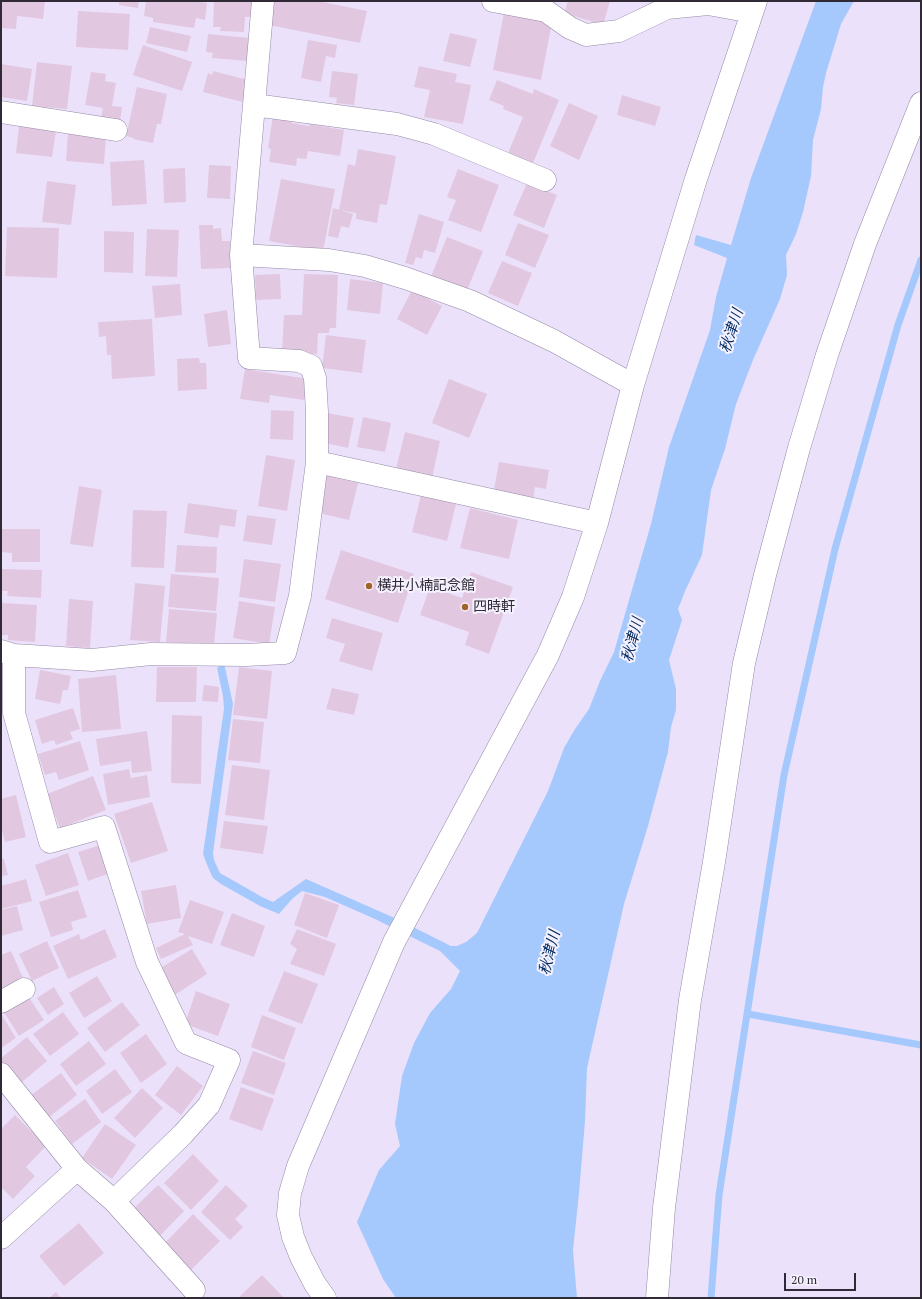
<!DOCTYPE html>
<html>
<head>
<meta charset="utf-8">
<style>
	body { margin:0 }
	#map { position:relative; width:922px; height:1299px; overflow:hidden; background:#ece1fb; font-family:"PT Serif",serif }
	canvas { display:block }
	.frame { position:absolute; inset:0; border:2px solid #2f2a36; pointer-events:none }
	.scale { position:absolute; left:784px; top:1273px; width:72px; height:18px; box-sizing:border-box; border:2px solid #2f2a36; border-top:0; padding-left:5px; font-size:12px; line-height:14px; white-space:nowrap; color:#2f2a36; -webkit-text-stroke:3px #f6f1fe; paint-order:stroke }
</style>
</head>
<body>
<div id="map">
<canvas width="922" height="1299"></canvas>
<div class="frame"></div>
<div class="scale">20 m</div>
</div>
<script>
const context = document.querySelector('canvas').getContext('2d');
context.lineJoin = 'round';
function fillPath(path, color) { context.fillStyle = color; context.fill(path, 'evenodd'); }
const toPath = rows => new Path2D(rows.map(r => 'M' + r).join(''));
function stroke(path, color, width, dash) { context.strokeStyle = color; context.lineWidth = width; context.lineCap = dash ? 'butt' : 'round'; context.setLineDash(dash || []); context.stroke(path); }
function drawText(font, color, halo, rows, align = 'center') {
  context.font = font + ' "PT Serif","Noto Sans JP",serif'; context.lineWidth = 4; context.setLineDash([]); context.textBaseline = 'middle'; context.strokeStyle = halo; context.fillStyle = color; for (const [text, x, y, turn = 0] of rows) {
    context.save(); context.translate(x, y); context.rotate((+turn || 0) * Math.PI / 180); context.textAlign = isNaN(turn) ? turn : align; if (halo) context.strokeText(text, 0, 0); context.fillText(text, 0, 0); context.restore();
  }
}
const water = toPath([
	[816,1,854,1,841,24,826,73,823,87,821,109,813,140,811,176,803,212,796,234,786,255,787,275,780,299,753,360,736,404,725,449,711,490,702,555,686,589,678,609,682,620,669,660,676,689,676,710,671,727,668,752,648,826,624,904,587,1068,585,1121,579,1193,573,1250,577,1298,396,1298,383,1279,357,1222,379,1170,400,1146,395,1124,402,1076,414,1043,430,1013,451,989,460,971,440,951,375,919,325,897,302,891,292,899,279,914,260,906,221,884,213,878,208,867,203,854,224,709,223,696,217,668,224,663,233,704,213,853,214,860,220,873,262,897,273,902,306,879,397,919,451,946,457,946,466,942,477,933,548,791,564,748,575,729,589,709,600,681,614,652,651,524,669,447,710,330,716,297,727,258,694,245,696,235,731,245,751,178]
]);
const stream = toPath([
	[748,1014,921,1045],
	[711,1298,719,1195,784,775,835,549,898,325,921,260]
]);
const building = toPath([
	[1,1,45,1,43,19,17,16,16,29,1,28],
	[119,1,139,1,138,8,119,5],
	[146,1,193,1,207,3,205,20,196,18,194,28,153,22,153,18,144,16],
	[214,1,253,1,253,17,245,17,244,32,220,31,221,27,213,27],
	[274,1,318,1,367,11,360,43,269,25],
	[568,1,610,1,603,25,564,13],
	[78,11,130,14,128,50,76,47],
	[504,13,552,22,541,80,493,70],
	[150,27,191,36,187,52,146,43],
	[450,33,477,39,470,67,443,61],
	[208,34,250,38,247,61,212,58,213,53,206,52],
	[308,40,337,45,335,58,326,56,321,82,301,78],
	[143,45,192,62,182,91,133,75],
	[37,62,72,66,67,109,32,106],
	[1,64,32,69,27,101,1,97],
	[419,66,457,74,455,82,471,85,463,124,424,117,430,90,414,87],
	[213,71,252,81,247,103,203,92,208,73,212,75],
	[332,71,358,74,354,105,336,103,337,98,329,97],
	[91,72,106,74,105,81,116,83,112,106,122,107,120,121,101,117,103,108,85,105],
	[497,80,533,94,534,89,559,100,531,168,506,158,523,117,503,109,504,106,489,100],
	[137,87,167,94,161,124,157,124,153,143,133,139,134,138,126,136],
	[622,95,661,107,655,126,617,115],
	[569,103,598,116,579,160,550,146],
	[273,115,292,119,291,123,309,126,309,124,344,130,340,156,308,151,306,159,297,158,296,166,269,162,271,149,268,148],
	[19,126,56,131,52,157,16,153],
	[68,133,106,136,104,164,66,161],
	[358,149,396,156,387,205,380,204,377,223,356,219,356,213,339,210,348,164,355,166],
	[144,160,147,204,112,206,110,162],
	[209,165,231,166,230,199,207,198],
	[185,168,186,202,164,203,163,169],
	[458,169,499,185,481,232,448,220,456,200,447,197],
	[281,179,335,189,323,251,269,241],
	[47,181,76,185,71,225,42,222],
	[527,183,557,195,544,228,513,215],
	[333,208,353,214,349,228,341,226,338,238,328,236],
	[419,214,444,222,435,253,424,250,422,259,416,257,413,265,405,263],
	[518,223,549,235,535,268,505,255],
	[199,225,213,225,213,229,221,228,222,241,230,241,231,268,201,269],
	[7,227,59,228,57,278,5,276],
	[147,229,179,230,177,277,145,276],
	[104,231,134,232,133,273,104,272],
	[447,237,483,251,466,293,430,279],
	[502,261,532,273,518,306,488,293],
	[280,274,281,299,256,300,255,275],
	[304,274,338,275,336,328,330,328,329,333,318,333,317,354,282,353,284,315,302,315],
	[350,279,383,283,380,314,347,310],
	[180,284,182,315,155,318,152,286],
	[412,290,442,306,427,335,397,319],
	[227,310,231,344,208,347,204,314],
	[152,319,155,376,112,379,111,355,107,355,106,336,99,337,98,322],
	[326,335,366,340,362,373,322,368],
	[199,358,200,363,206,363,207,389,178,391,177,359],
	[245,369,308,379,304,400,270,395,269,403,240,399],
	[449,379,487,394,469,438,432,423],
	[271,410,294,411,293,440,270,439],
	[327,413,354,418,348,448,321,442],
	[363,417,391,423,385,452,357,447],
	[405,432,440,441,432,478,396,469],
	[266,455,295,460,287,511,258,506],
	[499,462,549,470,546,489,535,487,533,501,493,495],
	[323,475,358,483,349,520,314,512],
	[79,486,102,490,93,547,70,544],
	[421,495,456,504,447,541,412,532],
	[188,503,237,510,235,527,220,525,218,538,184,533],
	[470,508,518,520,509,559,460,548],
	[133,510,167,511,164,568,131,567],
	[247,515,276,519,272,545,243,541],
	[1,529,40,529,40,562,12,562,12,553,1,552],
	[177,545,217,547,216,573,175,572],
	[341,550,414,574,398,623,325,599],
	[244,559,281,564,275,602,239,597],
	[1,569,42,570,41,598,7,596,8,591,1,591],
	[471,572,513,587,489,654,465,645,469,632,420,615,430,587,462,598],
	[171,574,219,578,216,611,168,607],
	[135,583,165,586,160,642,130,640],
	[69,599,93,601,90,648,66,646],
	[239,601,275,607,269,644,233,638],
	[2,603,37,605,35,642,8,640,8,635,1,635],
	[169,609,217,613,214,645,166,642],
	[332,618,383,633,372,671,339,661,345,644,326,638],
	[157,667,197,667,196,702,156,702],
	[239,667,272,671,267,719,233,715],
	[40,670,71,676,68,690,63,690,60,704,35,699],
	[116,675,121,729,82,732,78,679],
	[204,685,219,687,218,702,202,701],
	[332,688,359,694,354,715,326,709],
	[73,708,80,729,70,732,73,739,56,745,54,740,42,744,35,720],
	[172,715,202,716,201,784,171,783],
	[233,719,264,722,260,763,228,760],
	[147,731,152,771,132,773,131,761,100,766,96,739],
	[80,741,89,770,59,780,56,772,45,775,38,754],
	[232,765,270,770,264,820,225,815],
	[129,769,131,778,147,775,150,797,108,805,103,774],
	[93,776,106,810,60,828,47,794],
	[16,795,26,837,5,842,1,826,1,799],
	[152,802,168,851,131,863,114,814],
	[224,821,268,826,263,854,220,848],
	[104,844,113,872,88,881,78,852],
	[68,853,79,885,46,896,35,865],
	[1,859,4,859,8,875,1,876],
	[26,879,32,901,1,909,1,886],
	[176,885,181,918,147,924,141,891],
	[78,890,87,917,71,922,73,930,51,937,39,902],
	[305,893,339,905,327,938,294,925],
	[190,900,224,912,212,944,188,936,193,945,161,959,156,948,185,934,178,932],
	[17,906,23,930,1,936,1,910],
	[232,913,265,926,254,957,220,945],
	[105,929,117,957,68,979,53,946,79,934,81,940],
	[297,929,336,944,324,976,290,964,297,949,290,944],
	[47,941,59,968,32,981,19,954],
	[192,949,207,974,173,996,157,970],
	[11,951,23,978,1,988,1,955],
	[284,971,318,984,302,1024,268,1011],
	[97,976,112,1001,84,1018,69,993],
	[54,987,64,1004,48,1015,37,998],
	[196,991,230,1004,218,1036,185,1024],
	[26,993,44,1020,19,1036,2,1009],
	[122,1002,140,1025,105,1052,87,1028],
	[63,1012,79,1034,50,1056,33,1034],
	[1,1014,16,1038,1,1048],
	[262,1015,296,1028,284,1060,251,1047],
	[146,1034,167,1064,141,1083,120,1053],
	[27,1037,47,1061,16,1087,1,1068,1,1058],
	[89,1041,106,1064,76,1086,60,1064],
	[253,1051,286,1063,274,1095,241,1083],
	[177,1066,203,1086,181,1115,155,1095],
	[115,1069,132,1092,102,1114,86,1091],
	[61,1073,77,1095,48,1118,31,1095],
	[241,1087,274,1099,262,1131,229,1119],
	[142,1088,163,1108,135,1138,114,1118],
	[85,1099,101,1122,72,1144,55,1121],
	[15,1115,46,1146,26,1167,35,1176,13,1199,1,1187,1,1129],
	[105,1124,136,1145,112,1179,82,1158],
	[193,1154,219,1181,191,1210,164,1183],
	[158,1185,184,1211,156,1240,129,1213],
	[226,1185,248,1206,235,1219,243,1227,230,1240,201,1212],
	[193,1214,220,1241,191,1270,165,1243],
	[79,1223,104,1253,64,1286,39,1256],
	[262,1275,284,1298,238,1298],
	[56,1292,61,1298,49,1298]
]);
const street = toPath([
	[493,1,546,11,570,28,586,35,619,31,667,8,708,4,752,12],
	[254,105,397,124,434,134,545,180],
	[1,112,116,130],
	[241,255,329,260,365,266,405,278,470,301,554,341,633,385],
	[317,462,597,523],
	[1,651,14,655,92,660,151,654,246,655,285,653,300,596,317,462,317,412,315,378,311,366,299,361,249,358,241,255,263,1],
	[14,655,14,713,50,842,104,827,147,962,186,1043,229,1060,209,1105,183,1134,114,1201],
	[1,1002,24,989],
	[1,1074,77,1169,114,1201,194,1290],
	[1,1238,77,1169],
	[325,1298,315,1284,301,1257,293,1237,288,1215,290,1193,298,1166,394,942,548,655,573,597,597,523,633,385,696,179,756,1],
	[657,1298,664,1208,690,1000,714,862,744,663,765,575,799,448,827,355,865,244,921,103]
]);
const markers = [
	[369,586,4,"#a16328"],
	[465,607,4,"#a16328"]
];
const poiNames = [
	["横井小楠記念館",377,586],
	["四時軒",473,607]
];
const waterNames = [
	["秋津川",732,331,-72],
	["秋津川",633,640,-75],
	["秋津川",550,953,-76]
];
fillPath(water, '#a5c9fc');
stroke(stream, '#a5c9fc', 7);
fillPath(building, '#e2c7e1');
stroke(street, '#9589a6', 23);
stroke(street, '#fff', 22);
for (const [x, y, r, color] of markers) { const dot = new Path2D(); dot.arc(x, y, r, 0, 2 * Math.PI); context.fillStyle = color; context.fill(dot); stroke(dot, '#f6f1fe', 1.5); }
drawText('14px', '#2f2a36', '#f6f1fe', poiNames, 'left');
drawText('italic 15px', '#042f66', '#f6f1fe', waterNames);
</script>
</body>
</html>
